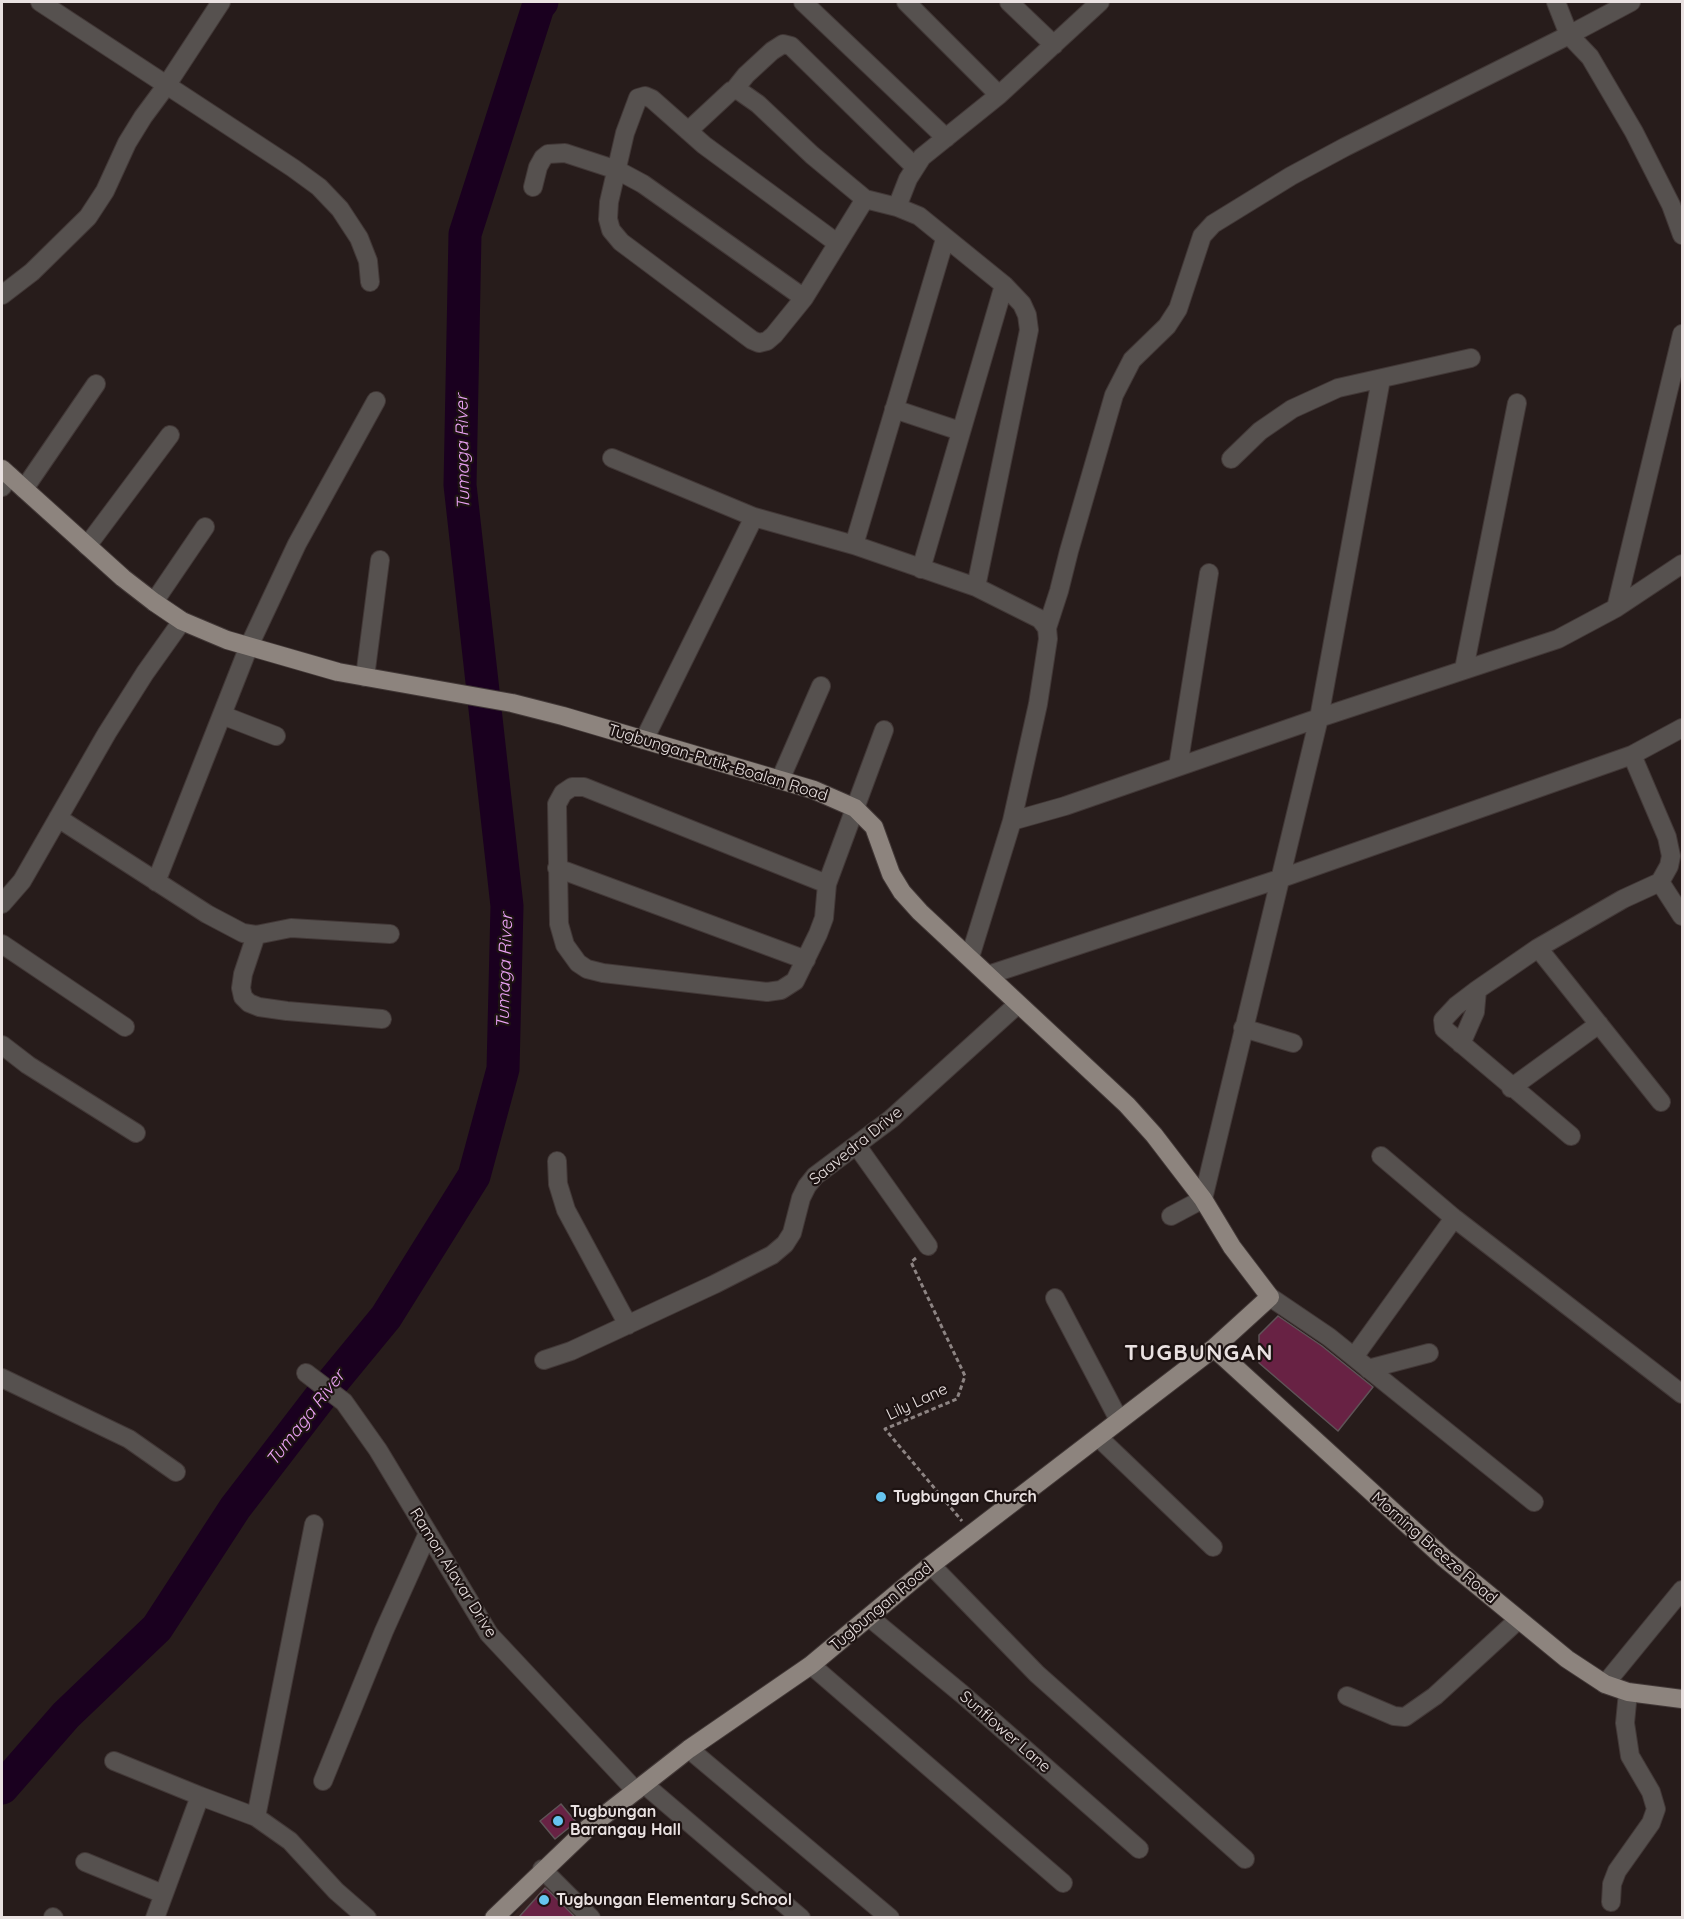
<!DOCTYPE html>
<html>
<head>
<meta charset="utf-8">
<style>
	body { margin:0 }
	#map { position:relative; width:1684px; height:1919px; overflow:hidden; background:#271c1b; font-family:Quicksand,sans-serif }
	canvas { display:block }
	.frame { position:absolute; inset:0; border:3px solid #e9e1e1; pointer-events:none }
</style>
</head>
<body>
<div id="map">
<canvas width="1684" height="1919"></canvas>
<div class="frame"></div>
</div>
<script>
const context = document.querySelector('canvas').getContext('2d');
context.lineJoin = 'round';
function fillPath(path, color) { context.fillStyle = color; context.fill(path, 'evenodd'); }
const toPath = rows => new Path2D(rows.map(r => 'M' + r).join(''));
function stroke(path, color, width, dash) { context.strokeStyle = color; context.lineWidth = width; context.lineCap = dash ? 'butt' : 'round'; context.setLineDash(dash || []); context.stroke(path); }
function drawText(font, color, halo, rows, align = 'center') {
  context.font = font + ' Quicksand,sans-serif'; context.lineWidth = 4.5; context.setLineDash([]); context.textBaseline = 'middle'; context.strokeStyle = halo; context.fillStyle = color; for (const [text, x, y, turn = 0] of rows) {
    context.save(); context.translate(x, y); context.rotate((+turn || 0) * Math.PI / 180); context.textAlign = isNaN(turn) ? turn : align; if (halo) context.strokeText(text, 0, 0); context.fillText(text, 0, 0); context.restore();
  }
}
const built = toPath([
	[543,1883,579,1918,511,1918]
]);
const river = toPath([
	[2,1788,66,1715,157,1628,235,1508,321,1396,386,1317,474,1176,503,1069,507,906,460,485,465,234,538,7,542,2]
]);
const building = toPath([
	[1278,1316,1322,1346,1373,1387,1338,1431,1259,1363,1259,1335,1278,1316],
	[561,1804,576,1822,555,1839,540,1821,561,1804],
	[545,1888,550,1892,575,1917,519,1917,545,1888]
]);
const path = toPath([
	[916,1258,911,1262,965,1376,957,1399,885,1429,962,1521]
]);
const minor = toPath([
	[40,2,293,168,319,187,340,209,359,238,368,261,370,282],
	[803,2,946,138],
	[906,2,999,95],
	[1009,2,1054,45],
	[1556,2,1569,35,1631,2],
	[734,90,746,75,772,51,783,44,791,46,915,167],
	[688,131,731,91,738,90,758,104,812,155,865,199],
	[533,187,538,167,543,158,548,154,565,153,617,170,643,184,804,298],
	[837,243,704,145,652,99,645,96,638,98,625,133,609,202,608,219,611,230,621,242,752,340,759,343,767,341,774,335,804,298,865,199,897,207],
	[2,295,32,272,88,217,105,191,127,143,143,117,166,86,221,2],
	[894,409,960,431],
	[612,458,754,517,644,740],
	[1231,459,1260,431,1292,409,1338,388,1471,358],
	[2,487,10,476],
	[24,489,96,384],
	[754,517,854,545,976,587,1040,619,1047,628,1048,639,1038,704,1012,821,970,957],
	[854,545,945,239],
	[87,546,170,435],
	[921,569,1004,285],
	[976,587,1029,330,1027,315,1022,304,1004,285,919,216,897,207,908,179,922,157,999,95,1100,2],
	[154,602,205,527],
	[1616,608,1682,334],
	[1047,628,1059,591,1069,551,1114,395,1132,360,1167,326,1178,309,1202,236,1213,224,1291,176,1345,147,1569,35,1590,57,1634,132,1671,205,1682,235],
	[1464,669,1517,403],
	[365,677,380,560],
	[222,715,276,736],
	[1178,767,1209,573],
	[780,780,821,686],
	[58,818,207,914,243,933,256,935,243,974,241,988,243,997,249,1003,259,1007,287,1011,382,1019],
	[1012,821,1065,806,1319,718,1558,639,1616,608,1682,564],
	[557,868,806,960],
	[156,882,249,646,297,544,376,401],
	[1660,882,1682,916],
	[827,884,584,787,572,787,563,793,557,804,559,924,565,945,578,963,587,969,603,973,767,992,781,990,795,981,818,934,824,918,827,884,884,730],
	[2,904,22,881,107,733,145,673,182,621],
	[256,935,291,928,390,934],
	[2,944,125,1027],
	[1538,948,1661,1102],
	[988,975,1279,879,1632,755,1682,728],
	[1243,1028,1293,1043],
	[1461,1044,1475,1012,1477,990],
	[2,1045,28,1065,136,1133],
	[1511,1088,1599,1024],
	[1571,1136,1450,1034,1444,1029,1443,1020,1456,1006,1477,990,1538,948,1623,899,1660,882,1669,866,1671,856,1667,837,1632,755],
	[857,1146,928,1246],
	[1381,1156,1454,1218,1682,1394],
	[557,1161,558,1184,566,1210,628,1325],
	[1171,1216,1203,1199,1319,718,1381,379],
	[1270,1297,1329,1337,1534,1502],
	[1055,1298,1119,1420],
	[1354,1357,1454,1218],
	[544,1360,571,1351,715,1284,772,1255,785,1244,792,1233,801,1198,807,1186,815,1176,891,1119,1018,1004],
	[1368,1369,1429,1353],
	[306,1373,344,1402,378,1450,489,1634,636,1791],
	[2,1378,129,1439,176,1472],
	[1098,1437,1213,1547],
	[931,1565,1037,1674,1245,1859],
	[869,1617,962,1694,1139,1849],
	[811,1665,1063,1883],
	[1605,1684,1682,1590],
	[1347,1696,1394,1716,1405,1717,1435,1696,1518,1620],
	[689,1749,890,1918],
	[114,1761,200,1796],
	[323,1781,384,1631,428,1533],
	[645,1785,801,1918],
	[256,1817,314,1524],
	[85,1862,163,1894],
	[542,1869,591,1918],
	[1611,1902,1612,1884,1617,1871,1651,1823,1656,1809,1651,1792,1630,1756,1625,1723,1628,1692],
	[53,1917,54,1918],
	[155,1918,200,1796,256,1817,290,1841,336,1891,367,1918]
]);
const major = toPath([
	[2,469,123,578,154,602,182,621,227,640,338,672,512,703,563,716,814,790,855,808,874,827,891,874,902,892,920,912,1127,1105,1154,1135,1203,1199,1232,1247,1270,1297,1214,1348,931,1565,811,1665,689,1749,588,1828,494,1918],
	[1214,1348,1444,1558,1567,1659,1605,1684,1628,1692,1682,1699]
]);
const markers = [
	[881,1497,6,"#66c4ef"],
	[558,1821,6,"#66c4ef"],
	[544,1900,6,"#66c4ef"]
];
const streetNames = [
	["Tugbungan-Putik-Boalan Road",718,763,17],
	["Saavedra Drive",856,1146,-39],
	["Lily Lane",917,1402,-25],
	["Morning Breeze Road",1434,1548,41],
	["Ramon Alavar Drive",453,1573,58],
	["Tugbungan Road",881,1607,-40],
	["Sunflower Lane",1005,1732,41]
];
const poiNames = [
	["Tugbungan Church",893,1497],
	["Tugbungan",570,1812],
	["Barangay Hall",570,1830],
	["Tugbungan Elementary School",556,1900]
];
const waterNames = [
	["Tumaga River",463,452,-91],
	["Tumaga River",505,971,-88],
	["Tumaga River",306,1418,-52]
];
const districtNames = [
	["TUGBUNGAN",1199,1353]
];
fillPath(built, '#342322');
stroke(river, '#1a001f', 33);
fillPath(building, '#682244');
stroke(building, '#5f5357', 1.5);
stroke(minor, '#423837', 20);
stroke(major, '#423837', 20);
stroke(path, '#8d8483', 3, [4.5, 3]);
stroke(minor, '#56514f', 18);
stroke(major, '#8d847e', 18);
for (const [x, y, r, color] of markers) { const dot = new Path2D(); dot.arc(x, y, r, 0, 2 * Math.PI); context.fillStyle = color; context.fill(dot); stroke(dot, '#1d1312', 2); }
drawText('16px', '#e9e1e1', '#1d1312', streetNames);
drawText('bold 16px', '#e9e1e1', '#1d1312', poiNames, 'left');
drawText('italic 18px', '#eca3f6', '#1d1312', waterNames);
context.letterSpacing = '1.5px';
drawText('bold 22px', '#e9e1e1', '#1d1312', districtNames);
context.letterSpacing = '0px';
</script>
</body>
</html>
